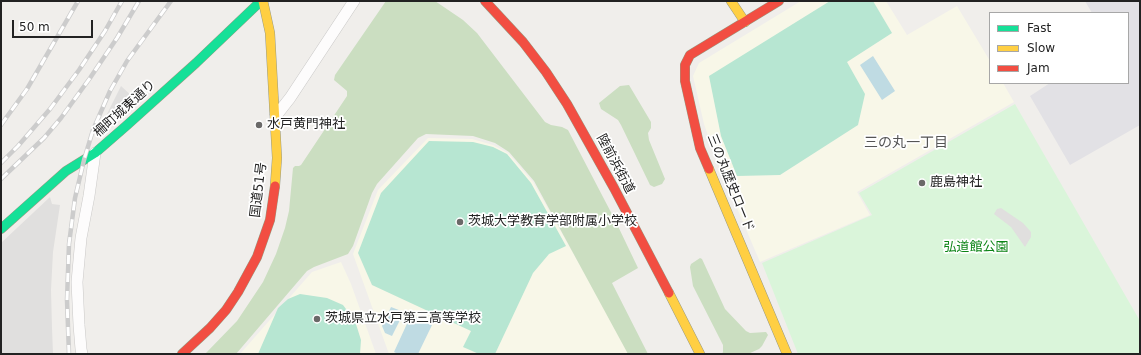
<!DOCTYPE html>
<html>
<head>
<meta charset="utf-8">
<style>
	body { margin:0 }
	#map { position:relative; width:1141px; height:355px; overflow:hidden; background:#f0eeeb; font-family:"DejaVu Sans",sans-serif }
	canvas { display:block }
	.frame { position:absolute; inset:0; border:2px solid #222; pointer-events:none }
	.legend { position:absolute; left:989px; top:12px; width:140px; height:72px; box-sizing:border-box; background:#fff; border:1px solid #a7a7a7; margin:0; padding:5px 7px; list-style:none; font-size:12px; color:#222 }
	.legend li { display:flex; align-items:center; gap:8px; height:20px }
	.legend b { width:20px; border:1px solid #a7a7a7 }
	.scale { position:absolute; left:12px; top:20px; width:81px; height:18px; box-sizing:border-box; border:2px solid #222; border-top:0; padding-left:5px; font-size:12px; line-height:14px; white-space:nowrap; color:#222; -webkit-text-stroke:3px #fff; paint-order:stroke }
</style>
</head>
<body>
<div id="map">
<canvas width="1141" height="355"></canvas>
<div class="frame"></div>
<ul class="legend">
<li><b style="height:5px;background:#16e098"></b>Fast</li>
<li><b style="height:5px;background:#ffcf43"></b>Slow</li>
<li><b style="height:5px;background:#f24e42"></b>Jam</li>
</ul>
<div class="scale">50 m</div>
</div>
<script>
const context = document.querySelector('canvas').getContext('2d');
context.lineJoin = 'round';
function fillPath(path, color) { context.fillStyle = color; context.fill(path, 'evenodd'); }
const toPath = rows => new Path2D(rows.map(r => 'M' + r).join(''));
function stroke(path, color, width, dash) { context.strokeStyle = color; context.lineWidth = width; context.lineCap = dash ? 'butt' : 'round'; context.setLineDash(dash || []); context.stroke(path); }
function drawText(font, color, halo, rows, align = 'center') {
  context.font = font + ' "DejaVu Sans","Noto Sans JP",sans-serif'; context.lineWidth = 3.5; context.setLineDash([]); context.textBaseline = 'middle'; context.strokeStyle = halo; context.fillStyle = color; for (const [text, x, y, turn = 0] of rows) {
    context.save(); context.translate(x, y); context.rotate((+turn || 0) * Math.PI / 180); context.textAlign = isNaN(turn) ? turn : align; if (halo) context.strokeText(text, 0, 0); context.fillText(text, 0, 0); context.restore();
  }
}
const education = toPath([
	[801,1,886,1,907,35,957,6,990,61,990,83,1003,83,1014,102,857,192,870,215,760,262,716,159,704,124,693,76,699,63],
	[428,138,472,139,493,145,508,153,533,182,630,354,389,354,353,254,378,190],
	[341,262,351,284,376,354,240,354,312,272]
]);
const forest = toPath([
	[386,1,435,1,463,20,477,33,545,122,551,125,562,127,568,130,615,220,638,268,612,283,648,354,628,354,534,181,509,152,495,143,473,136,426,134,418,138,377,184,372,193,353,246,348,254,314,267,307,271,236,354,205,354,237,321,263,282,276,254,285,228,289,211,293,168,295,166,299,166,301,165,347,96,347,91,334,80,335,75],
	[629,85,651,122,651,128,648,133,649,140,665,179,662,184,654,187,650,185,621,125,618,120,601,109,599,103,620,86],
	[700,258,702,259,725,309,746,331,750,333,766,332,768,335,762,346,759,349,748,354,722,354,723,352,723,345,693,286,690,267,691,264]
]);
const park = toPath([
	[1015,104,1140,321,1140,354,798,354,762,263,872,215,859,193]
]);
const pitch = toPath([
	[830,1,873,1,892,33,847,62,865,94,858,125,780,175,737,176,721,136,709,76],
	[429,141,473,142,493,147,507,154,531,183,566,246,549,254,533,273,495,354,479,354,463,347,471,331,372,285,358,253,381,193],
	[300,294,327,298,343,305,355,321,361,340,360,354,258,354,278,308,288,299]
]);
const parking = toPath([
	[121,86,133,97,113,119,107,114],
	[50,197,52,204,60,205,53,252,51,290,52,328,53,354,1,354,1,243],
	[1001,208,1023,223,1031,232,1031,237,1025,247,1011,227,994,214,997,209]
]);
const plaza = toPath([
	[1085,1,1140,1,1140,125,1070,165,1030,96,1050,83,1128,83,1128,13,1092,13]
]);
const water = toPath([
	[873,56,895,91,882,100,860,65],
	[391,307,404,312,392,336,385,333,382,326],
	[411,315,432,325,418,354,398,354,394,352]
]);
const street = toPath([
	[275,117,290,98,354,1],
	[82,354,81,349,79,325,77,282,81,238,89,196,95,153]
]);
const fast = toPath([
	[1,229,66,171,95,153,126,126,196,63,261,1]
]);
const slow = toPath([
	[263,1,270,33,277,158,275,186],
	[731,1,745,22],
	[709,169,787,354],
	[669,293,700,354]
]);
const jam = toPath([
	[485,1,523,42,546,72,567,104,614,188,669,293],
	[709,169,700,148,685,81,685,65,690,55,779,1],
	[182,354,210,328,226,310,238,292,257,257,270,220,275,186]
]);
const rail = toPath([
	[1,125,27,89,78,1],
	[1,163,18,146,50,109,79,70,105,31,122,1],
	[1,179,44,138,61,118,90,78,117,38,139,1],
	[69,354,67,300,69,244,75,198,84,160,93,130,110,91,127,61,171,1]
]);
const markers = [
	[259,125,4,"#6a6968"],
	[922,183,4,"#6a6968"],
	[460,222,4,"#6a6968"],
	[317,319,4,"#6a6968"]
];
const streetNames = [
	["柵町城東通り",125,109,-42],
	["陸前浜街道",615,164,62],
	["三の丸歴史ロード",730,183,68],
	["国道51号",259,190,-83]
];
const poiNames = [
	["水戸黄門神社",267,125],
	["鹿島神社",930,183],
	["茨城大学教育学部附属小学校",468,222],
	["茨城県立水戸第三高等学校",325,319]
];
const parkNames = [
	["弘道館公園",976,248]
];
const neighbourhoodNames = [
	["三の丸一丁目",906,143]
];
fillPath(education, '#f8f7e8');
fillPath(forest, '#cbdec1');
fillPath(park, '#daf5da');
fillPath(pitch, '#b7e6d2');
fillPath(parking, '#e0dfde');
fillPath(plaza, '#e2e1e5');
fillPath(water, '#bfdbe3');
stroke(street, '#c9c8c7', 12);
stroke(fast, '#999a82', 10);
stroke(slow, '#999a82', 10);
stroke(jam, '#999a82', 10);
stroke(street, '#fdfcfc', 11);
stroke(fast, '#16e098', 9);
stroke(slow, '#ffcf43', 9);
stroke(jam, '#f24e42', 9);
stroke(rail, '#ccc', 4.5);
stroke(rail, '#fff', 3, [9]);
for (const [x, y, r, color] of markers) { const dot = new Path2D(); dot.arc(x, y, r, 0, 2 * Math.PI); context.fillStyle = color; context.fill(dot); stroke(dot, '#fff', 1.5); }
drawText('13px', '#222', '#fff', streetNames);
drawText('13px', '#222', '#fff', poiNames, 'left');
drawText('13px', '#0c8416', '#fff', parkNames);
drawText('14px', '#555', '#fff', neighbourhoodNames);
</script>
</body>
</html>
